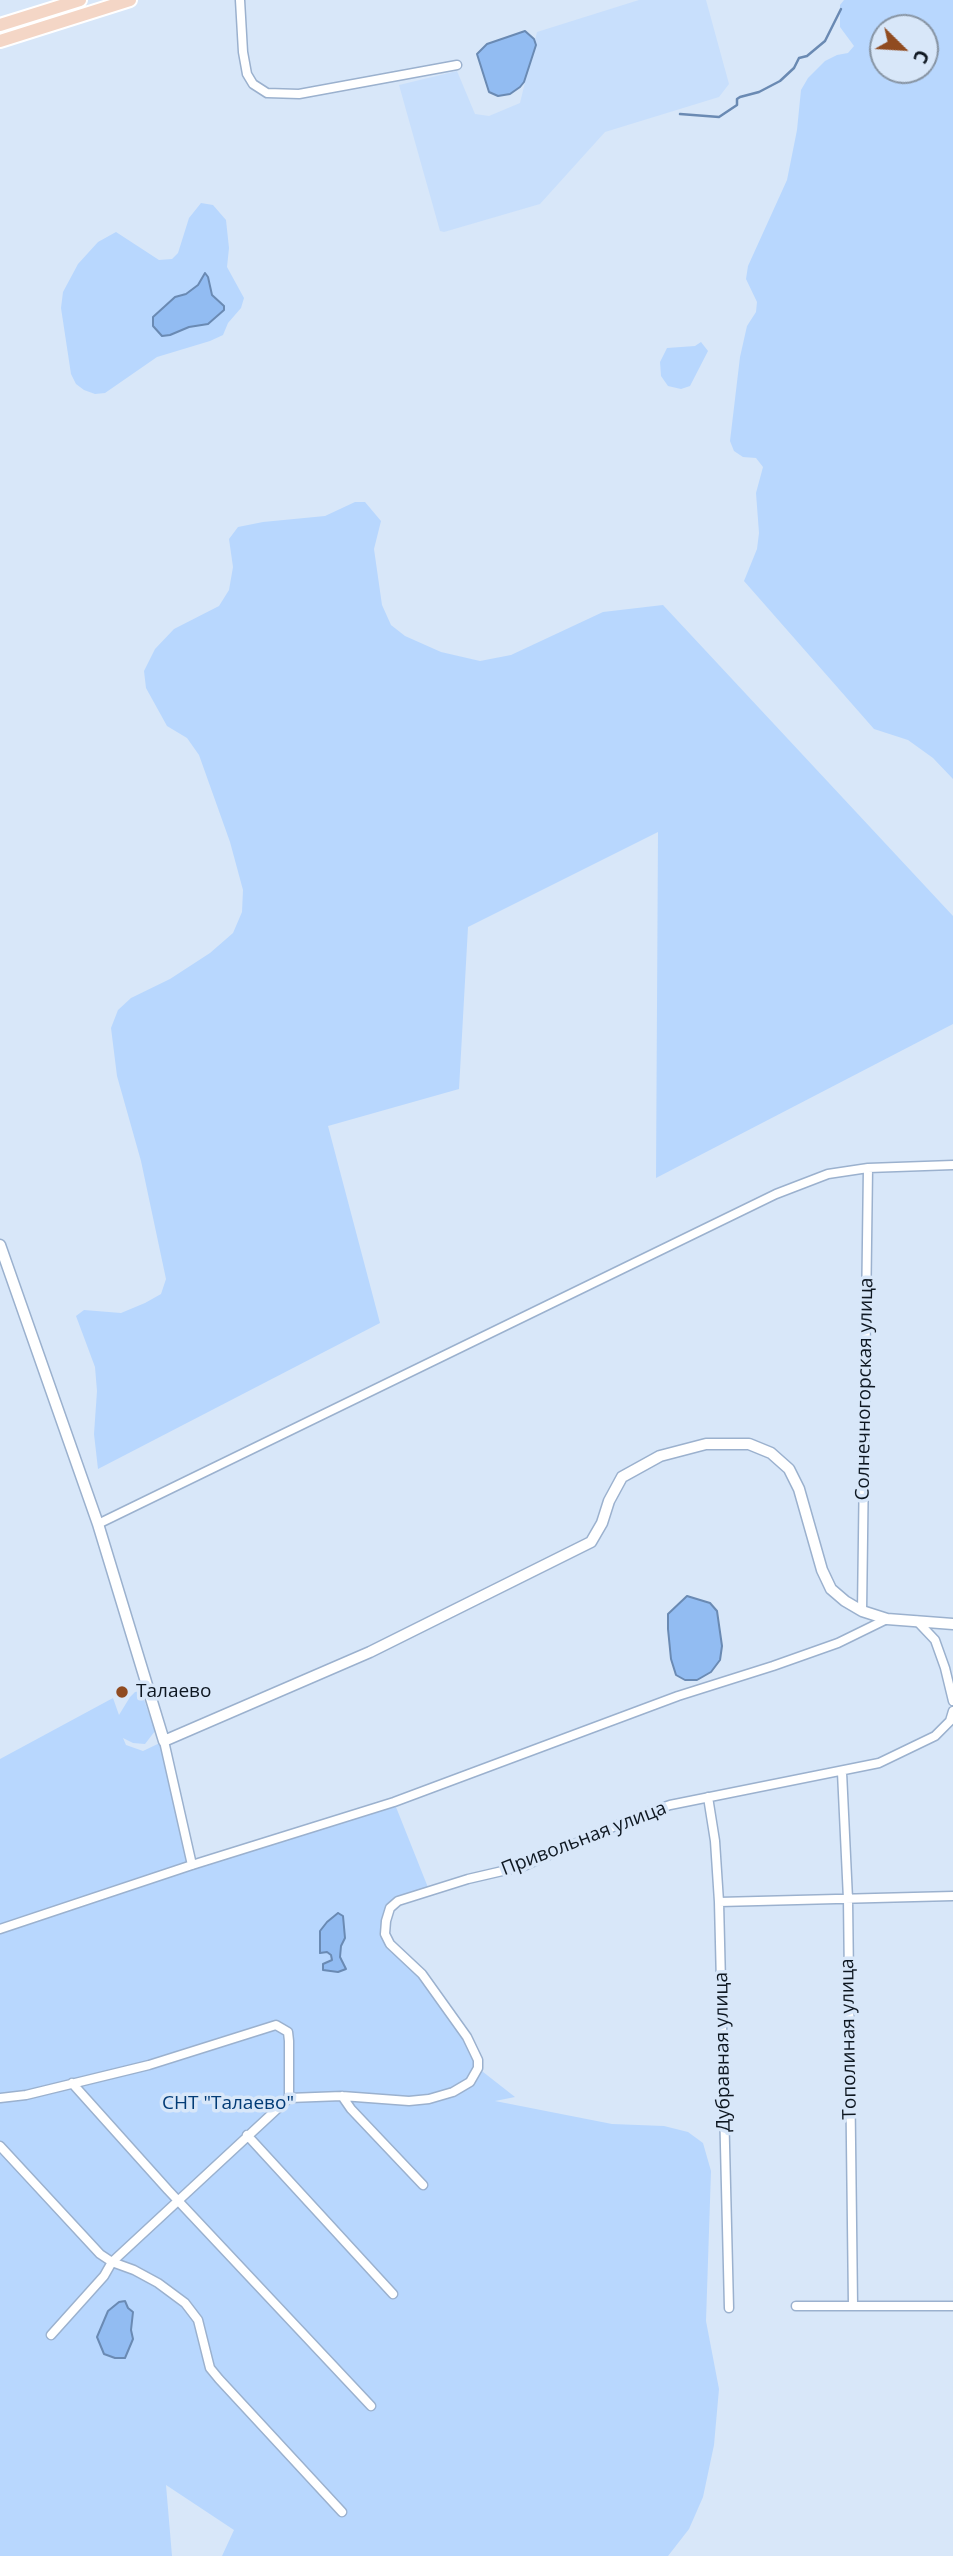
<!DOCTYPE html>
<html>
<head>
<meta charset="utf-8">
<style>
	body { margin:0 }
	#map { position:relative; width:953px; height:2556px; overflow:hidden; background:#d8e7f9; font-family:"Open Sans",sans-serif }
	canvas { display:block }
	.north { position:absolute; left:869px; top:14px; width:70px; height:70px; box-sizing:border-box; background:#d8e7f9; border:2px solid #8794a3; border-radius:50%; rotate:114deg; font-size:19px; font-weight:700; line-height:28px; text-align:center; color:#0e1721 }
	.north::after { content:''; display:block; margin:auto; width:24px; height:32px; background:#904b20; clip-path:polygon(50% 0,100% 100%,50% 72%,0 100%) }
</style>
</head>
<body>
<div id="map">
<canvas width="953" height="2556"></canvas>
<div class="north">С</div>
</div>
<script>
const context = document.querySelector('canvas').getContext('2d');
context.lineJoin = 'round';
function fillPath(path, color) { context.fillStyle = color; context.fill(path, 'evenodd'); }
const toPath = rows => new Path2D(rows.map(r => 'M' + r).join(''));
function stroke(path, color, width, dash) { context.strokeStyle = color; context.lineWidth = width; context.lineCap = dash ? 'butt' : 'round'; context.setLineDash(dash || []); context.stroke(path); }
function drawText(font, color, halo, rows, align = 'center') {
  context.font = font + ' "Open Sans",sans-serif'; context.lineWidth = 7; context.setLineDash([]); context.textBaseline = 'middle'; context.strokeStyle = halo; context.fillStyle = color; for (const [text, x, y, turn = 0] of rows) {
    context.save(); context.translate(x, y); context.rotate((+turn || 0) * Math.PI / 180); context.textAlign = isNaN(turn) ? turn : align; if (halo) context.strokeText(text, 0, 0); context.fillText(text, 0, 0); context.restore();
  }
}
const built = toPath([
	[639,0,706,0,729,84,719,97,605,132,540,204,444,232,440,231,399,85,457,71,475,114,489,116,520,103,537,32]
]);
const green = toPath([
	[844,0,953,0,953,779,933,758,908,740,874,729,744,581,757,549,759,533,756,493,763,467,756,458,743,457,734,451,730,441,740,357,747,326,756,312,757,302,746,279,748,266,787,180,797,130,801,90,808,78,825,61,837,55,848,53,854,46,840,27,840,5],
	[883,28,925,28,925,70,883,70],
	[201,203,213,205,226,220,229,248,227,267,244,298,241,308,228,323,223,335,210,341,157,357,105,393,95,394,84,390,76,384,71,374,61,308,63,292,78,264,98,242,116,232,159,260,172,259,178,253,189,218],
	[701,342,708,351,690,386,681,389,668,386,661,376,660,362,667,348,695,346],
	[355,502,365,502,381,521,374,549,382,605,391,625,405,636,441,652,480,661,511,655,603,612,663,605,953,916,953,1024,656,1178,658,832,468,927,459,1089,328,1126,380,1323,98,1469,94,1434,97,1391,95,1367,76,1316,84,1310,121,1313,145,1303,161,1294,166,1279,141,1161,117,1076,111,1028,118,1010,131,998,170,979,210,953,233,933,242,912,243,890,230,842,199,755,187,738,167,726,146,688,144,671,155,649,174,629,219,606,229,590,233,567,229,539,238,527,263,522,325,516],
	[141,1691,155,1731,145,1744,133,1743,123,1738,126,1745,143,1751,164,1741,192,1865,394,1802,429,1890,390,1908,385,1934,415,1965,467,2037,478,2068,515,2097,495,2101,612,2124,664,2126,688,2132,703,2143,711,2171,706,2321,719,2389,714,2445,703,2497,689,2529,668,2556,222,2556,234,2530,166,2485,172,2556,0,2556,0,1759,113,1698,119,1715,130,1697,135,1692]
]);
const water = toPath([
	[525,31,534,39,536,45,524,82,520,87,510,94,498,96,489,92,477,54,487,44,525,31],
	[205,273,208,277,212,295,224,306,224,310,208,324,189,327,170,335,162,336,153,326,153,317,175,297,186,294,198,285,205,273],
	[687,1596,710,1603,717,1611,722,1646,720,1660,711,1672,697,1680,685,1680,676,1675,671,1659,668,1629,668,1614,687,1596],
	[338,1913,343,1916,345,1938,341,1946,340,1957,346,1969,338,1972,323,1970,323,1964,332,1960,331,1955,327,1952,320,1953,320,1931,327,1922,338,1913],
	[125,2301,128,2308,133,2312,131,2330,133,2339,125,2358,115,2358,104,2354,97,2337,108,2311,119,2302,125,2301]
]);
const stream = toPath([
	[680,114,719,117,737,105,737,99,740,97,759,92,780,81,794,68,799,58,807,56,825,41,841,9]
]);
const minor = toPath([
	[240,0,243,52,247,74,253,84,267,93,299,94,457,65],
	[98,1524,776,1194,828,1174,868,1168,953,1165],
	[862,1611,868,1168],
	[917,1621,935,1640,945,1668,953,1701],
	[164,1741,192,1865],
	[842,1772,848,1899,853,2305],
	[708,1797,715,1841,719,1902,729,2308],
	[719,1902,953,1896],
	[0,1929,192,1865,394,1802,678,1696,773,1666,838,1643,887,1619],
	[72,2083,168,2190,371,2406],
	[342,2096,351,2109,423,2185],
	[0,2098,26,2095,149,2065,276,2025,288,2032,289,2041,289,2098,342,2096,409,2101,429,2099,453,2092,470,2082,478,2068,478,2060,467,2037,422,1974,390,1944,385,1934,386,1921,390,1908,398,1901,468,1879,524,1866,638,1816,670,1805,879,1763,935,1736,950,1721,953,1711],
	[247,2135,393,2294],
	[0,2146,100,2254,112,2262,134,2270,158,2283,185,2303,198,2320,210,2368,219,2379,342,2512],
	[796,2306,953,2306],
	[51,2335,104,2276,112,2262,289,2098]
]);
const tertiary = toPath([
	[0,1245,98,1524,164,1741,370,1652,591,1542,602,1523,609,1501,622,1477,660,1456,706,1444,749,1444,771,1453,789,1469,799,1489,822,1570,831,1589,845,1601,862,1611,887,1619,953,1624]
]);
const trunk = toPath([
	[0,25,80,0],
	[0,41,130,0]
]);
const markers = [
	[122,1692,7,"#904b20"]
];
const streetNames = [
	["Солнечногорская улица",865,1389,-89],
	["Привольная улица",584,1839,-21],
	["Тополиная улица",849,2039,-91],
	["Дубравная улица",723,2052,-91]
];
const poiNames = [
	["Талаево",136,1692]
];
const parkNames = [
	["СНТ \"Талаево\"",228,2104]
];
fillPath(built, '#c8dffc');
fillPath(green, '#b8d7fe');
fillPath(water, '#92bcf2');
stroke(water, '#6a8ab3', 2);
stroke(stream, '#6a8ab3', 2.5);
stroke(minor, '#9bb1ce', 11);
stroke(tertiary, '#9bb1ce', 13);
stroke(trunk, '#fff', 16);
stroke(minor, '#fff', 8);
stroke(tertiary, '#fff', 10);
stroke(trunk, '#f4d6c6', 12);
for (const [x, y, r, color] of markers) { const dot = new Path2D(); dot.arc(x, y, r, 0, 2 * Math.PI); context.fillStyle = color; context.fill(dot); stroke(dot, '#d8e7f9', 2.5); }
drawText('19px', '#0e1721', '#d8e7f9', streetNames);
drawText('19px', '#0e1721', '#d8e7f9', poiNames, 'left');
drawText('19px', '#033c76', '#d8e7f9', parkNames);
</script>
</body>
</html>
